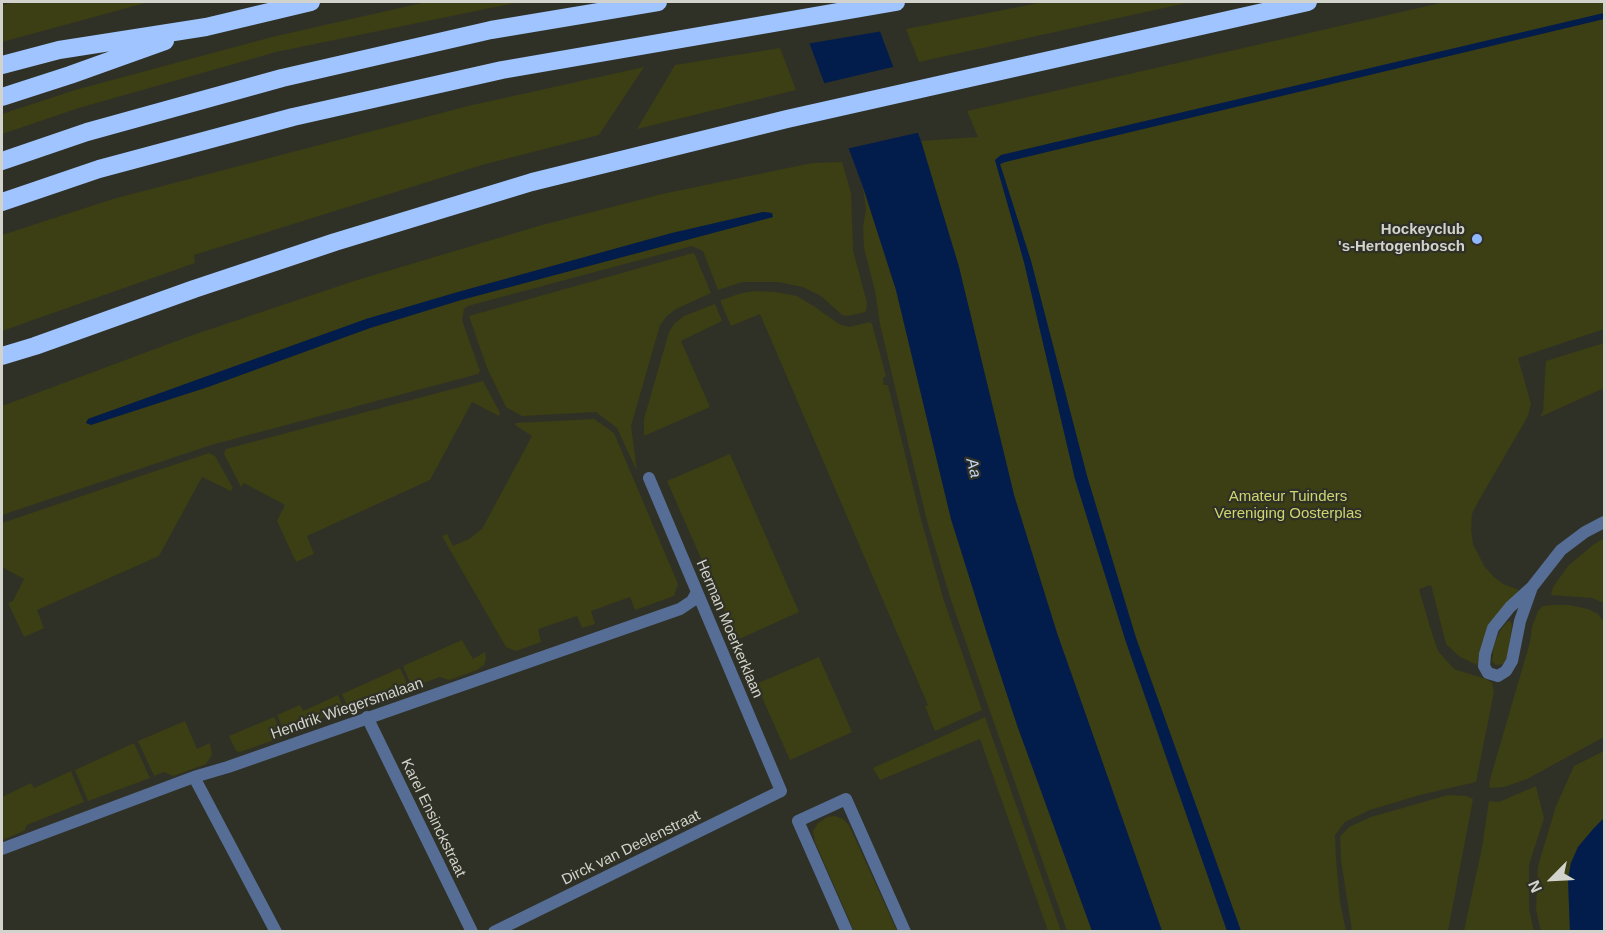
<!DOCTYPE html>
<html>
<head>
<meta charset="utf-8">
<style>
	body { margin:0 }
	#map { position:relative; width:1606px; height:933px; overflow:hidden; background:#303126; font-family:Arial,sans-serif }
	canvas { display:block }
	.frame { position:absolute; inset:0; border:3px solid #d2d3cc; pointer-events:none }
	.north { position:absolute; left:1522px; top:849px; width:60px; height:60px; -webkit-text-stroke:4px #303126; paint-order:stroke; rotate:246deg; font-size:16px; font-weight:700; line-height:24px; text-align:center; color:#d2d3cc }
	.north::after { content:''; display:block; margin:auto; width:21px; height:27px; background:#d2d3cc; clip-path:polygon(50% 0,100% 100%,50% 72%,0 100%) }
</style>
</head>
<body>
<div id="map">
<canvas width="1606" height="933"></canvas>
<div class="frame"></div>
<div class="north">N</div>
</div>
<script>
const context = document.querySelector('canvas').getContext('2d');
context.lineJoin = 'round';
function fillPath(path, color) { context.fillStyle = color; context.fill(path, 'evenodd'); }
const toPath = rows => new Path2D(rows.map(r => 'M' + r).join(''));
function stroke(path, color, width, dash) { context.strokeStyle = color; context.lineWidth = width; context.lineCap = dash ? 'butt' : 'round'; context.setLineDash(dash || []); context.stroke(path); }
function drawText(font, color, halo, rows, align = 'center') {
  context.font = font + ' Arial,sans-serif'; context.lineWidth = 4.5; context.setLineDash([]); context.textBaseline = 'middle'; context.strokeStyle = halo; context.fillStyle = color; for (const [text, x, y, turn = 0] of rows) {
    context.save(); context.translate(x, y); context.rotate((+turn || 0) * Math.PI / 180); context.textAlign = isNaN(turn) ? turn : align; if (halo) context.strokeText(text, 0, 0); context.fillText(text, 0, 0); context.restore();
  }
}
const green = toPath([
	[17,2,149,2,2,42,2,5],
	[426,2,520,2,276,52,79,108,2,134,2,114,75,90,272,37],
	[1044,2,1191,2,919,62,906,29],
	[1445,2,1604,2,1604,13,1001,155,995,160,1024,262,1075,479,1126,642,1227,931,1162,931,1057,633,1014,495,959,267,921,141,978,137,967,111],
	[1604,19,1604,329,1518,358,1531,404,1528,416,1478,502,1472,514,1471,529,1473,544,1484,566,1494,577,1505,585,1519,590,1490,627,1477,665,1460,657,1446,644,1431,585,1419,589,1430,627,1438,651,1454,669,1486,679,1492,683,1494,692,1476,782,1420,795,1370,810,1345,822,1335,835,1336,859,1340,902,1346,931,1241,931,1136,638,1087,476,1031,261,1000,164,1005,162],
	[780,48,796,90,637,129,675,65],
	[644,67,599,135,482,165,194,255,195,263,2,331,2,235,113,199,468,106],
	[842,162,851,193,853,250,867,303,866,311,862,313,848,316,842,315,821,296,803,287,778,282,742,282,718,290,703,251,692,246,468,306,464,309,462,320,480,371,478,374,211,445,2,515,2,406,190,336,354,281,542,225,662,194,812,163],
	[763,212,772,213,772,217,461,300,370,328,208,387,86,423,88,419,367,319,458,292,672,233],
	[863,187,896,290,951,519,1017,725,1092,931,1067,931,951,600,927,521,909,447,880,324,875,291,864,248,863,227,866,210],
	[693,253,695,255,711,293,676,309,667,316,660,325,631,426,637,471,617,428,596,412,522,416,506,407,487,368,469,316],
	[755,291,775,292,797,296,815,307,839,324,849,327,870,322,872,324,886,376,883,378,884,385,888,385,922,523,944,601,982,710,935,731,925,706,928,705,760,314,731,326,721,303,721,300,742,293],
	[715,304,722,321,681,341,710,407,644,436,644,419,669,332,674,324,684,316],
	[1604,343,1604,388,1540,417,1543,411,1546,361],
	[483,381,500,413,499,416,472,402,430,480,307,536,314,554,296,562,277,521,285,505,244,483,241,487,224,454,226,449],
	[594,419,614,433,678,584,674,596,635,610,630,597,591,611,595,624,582,628,577,616,538,629,541,642,516,651,506,647,442,536,447,534,453,546,469,539,482,529,532,436,515,425,516,423],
	[209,453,215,456,233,488,231,491,202,477,159,556,37,610,44,628,24,637,8,603,13,601,24,579,2,567,2,523],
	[730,454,799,612,737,640,667,481],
	[1604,538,1604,603,1592,598,1551,595,1553,587,1568,566,1593,545],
	[1552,605,1569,605,1588,609,1598,614,1604,622,1604,737,1527,779,1504,787,1490,788,1489,786,1491,776,1530,642,1532,627,1538,611,1543,606],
	[1510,621,1512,624,1508,657,1503,664,1496,665,1492,661,1494,645,1500,631,1506,623],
	[462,640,473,659,485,652,486,659,484,665,477,670,449,680,440,677,412,687,403,666],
	[819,657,852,732,790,760,756,684],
	[400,668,409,688,348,708,342,694],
	[338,695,344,710,284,731,277,715,300,705,303,711],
	[274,717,282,733,280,738,240,752,236,751,229,736],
	[985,717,1061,931,1048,931,980,739,880,780,873,768],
	[185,721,197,749,210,743,212,755,206,764,173,776,164,772,154,776,138,741],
	[134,743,150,778,88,801,75,770],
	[1604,751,1604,818,1594,828,1578,847,1571,863,1568,879,1570,931,1541,932,1536,909,1538,866,1556,806,1574,766],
	[71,771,84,802,27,825,24,831,2,840,2,797,31,783,34,788],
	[1536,786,1544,818,1529,865,1529,909,1534,931,1464,931,1482,847,1489,801,1499,802],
	[1448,795,1466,796,1473,799,1448,931,1352,931,1341,860,1340,837,1349,827,1371,817],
	[835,816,843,819,849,825,897,931,854,931,815,842,813,831,818,823,827,817]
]);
const water = toPath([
	[794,2,869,2,921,141,959,267,1014,495,1057,633,1162,931,1092,931,1017,725,987,634,951,519,896,290,863,187],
	[1604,13,1604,19,1005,162,1000,164,1031,261,1087,476,1136,638,1241,931,1227,931,1126,642,1075,479,1024,262,995,160,1001,155],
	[763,212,772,213,773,217,461,300,370,328,208,387,91,425,86,423,88,419,366,319,458,292,672,233],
	[1604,818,1604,931,1570,931,1568,879,1571,863,1578,847,1594,828]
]);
const pier = toPath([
	[791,2,872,2,883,31,806,44],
	[897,66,921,132,846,149,821,84]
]);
const street = toPath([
	[1532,587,1520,621,1512,661,1506,671,1498,676,1488,673,1484,666,1485,654,1493,628,1510,607,1532,587,1561,550,1585,532,1604,522],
	[367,717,472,932],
	[194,777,276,932],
	[2,849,194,777,228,767,680,609,692,601,697,592],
	[494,932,781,791,649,478],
	[847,932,798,821,846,799,905,932]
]);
const highway = toPath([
	[2,65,59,50,206,27,311,2],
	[2,97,70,75,165,41],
	[2,161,87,132,282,78,491,30,658,2],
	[2,202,99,169,293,117,502,70,896,2],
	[2,356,35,346,194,289,335,242,532,182,787,119,1308,2]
]);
const markers = [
	[1477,239,6,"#8fb8fd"]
];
const poiNames = [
	["Hockeyclub",1465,230],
	["'s-Hertogenbosch",1465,247]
];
const parkNames = [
	["Amateur Tuinders",1288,497],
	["Vereniging Oosterplas",1288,514]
];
const streetNames = [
	["Herman Moerkerklaan",729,629,67],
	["Hendrik Wiegersmalaan",347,709,-19],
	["Karel Ensinckstraat",433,818,64],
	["Dirck van Deelenstraat",631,848,-26]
];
const waterNames = [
	["Aa",973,468,76]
];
fillPath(green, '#3c3e13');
fillPath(water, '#021d4c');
fillPath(pier, '#303126');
stroke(street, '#566e96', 12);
stroke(highway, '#9fc4ff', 18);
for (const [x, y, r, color] of markers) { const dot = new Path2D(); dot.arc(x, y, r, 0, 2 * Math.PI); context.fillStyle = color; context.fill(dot); stroke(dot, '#303126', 2); }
drawText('bold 15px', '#d2d3cc', '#303126', poiNames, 'right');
drawText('15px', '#cdd470', '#303126', parkNames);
drawText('15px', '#d2d3cc', '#303126', streetNames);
drawText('italic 16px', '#c3d7f7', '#303126', waterNames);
</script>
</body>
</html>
